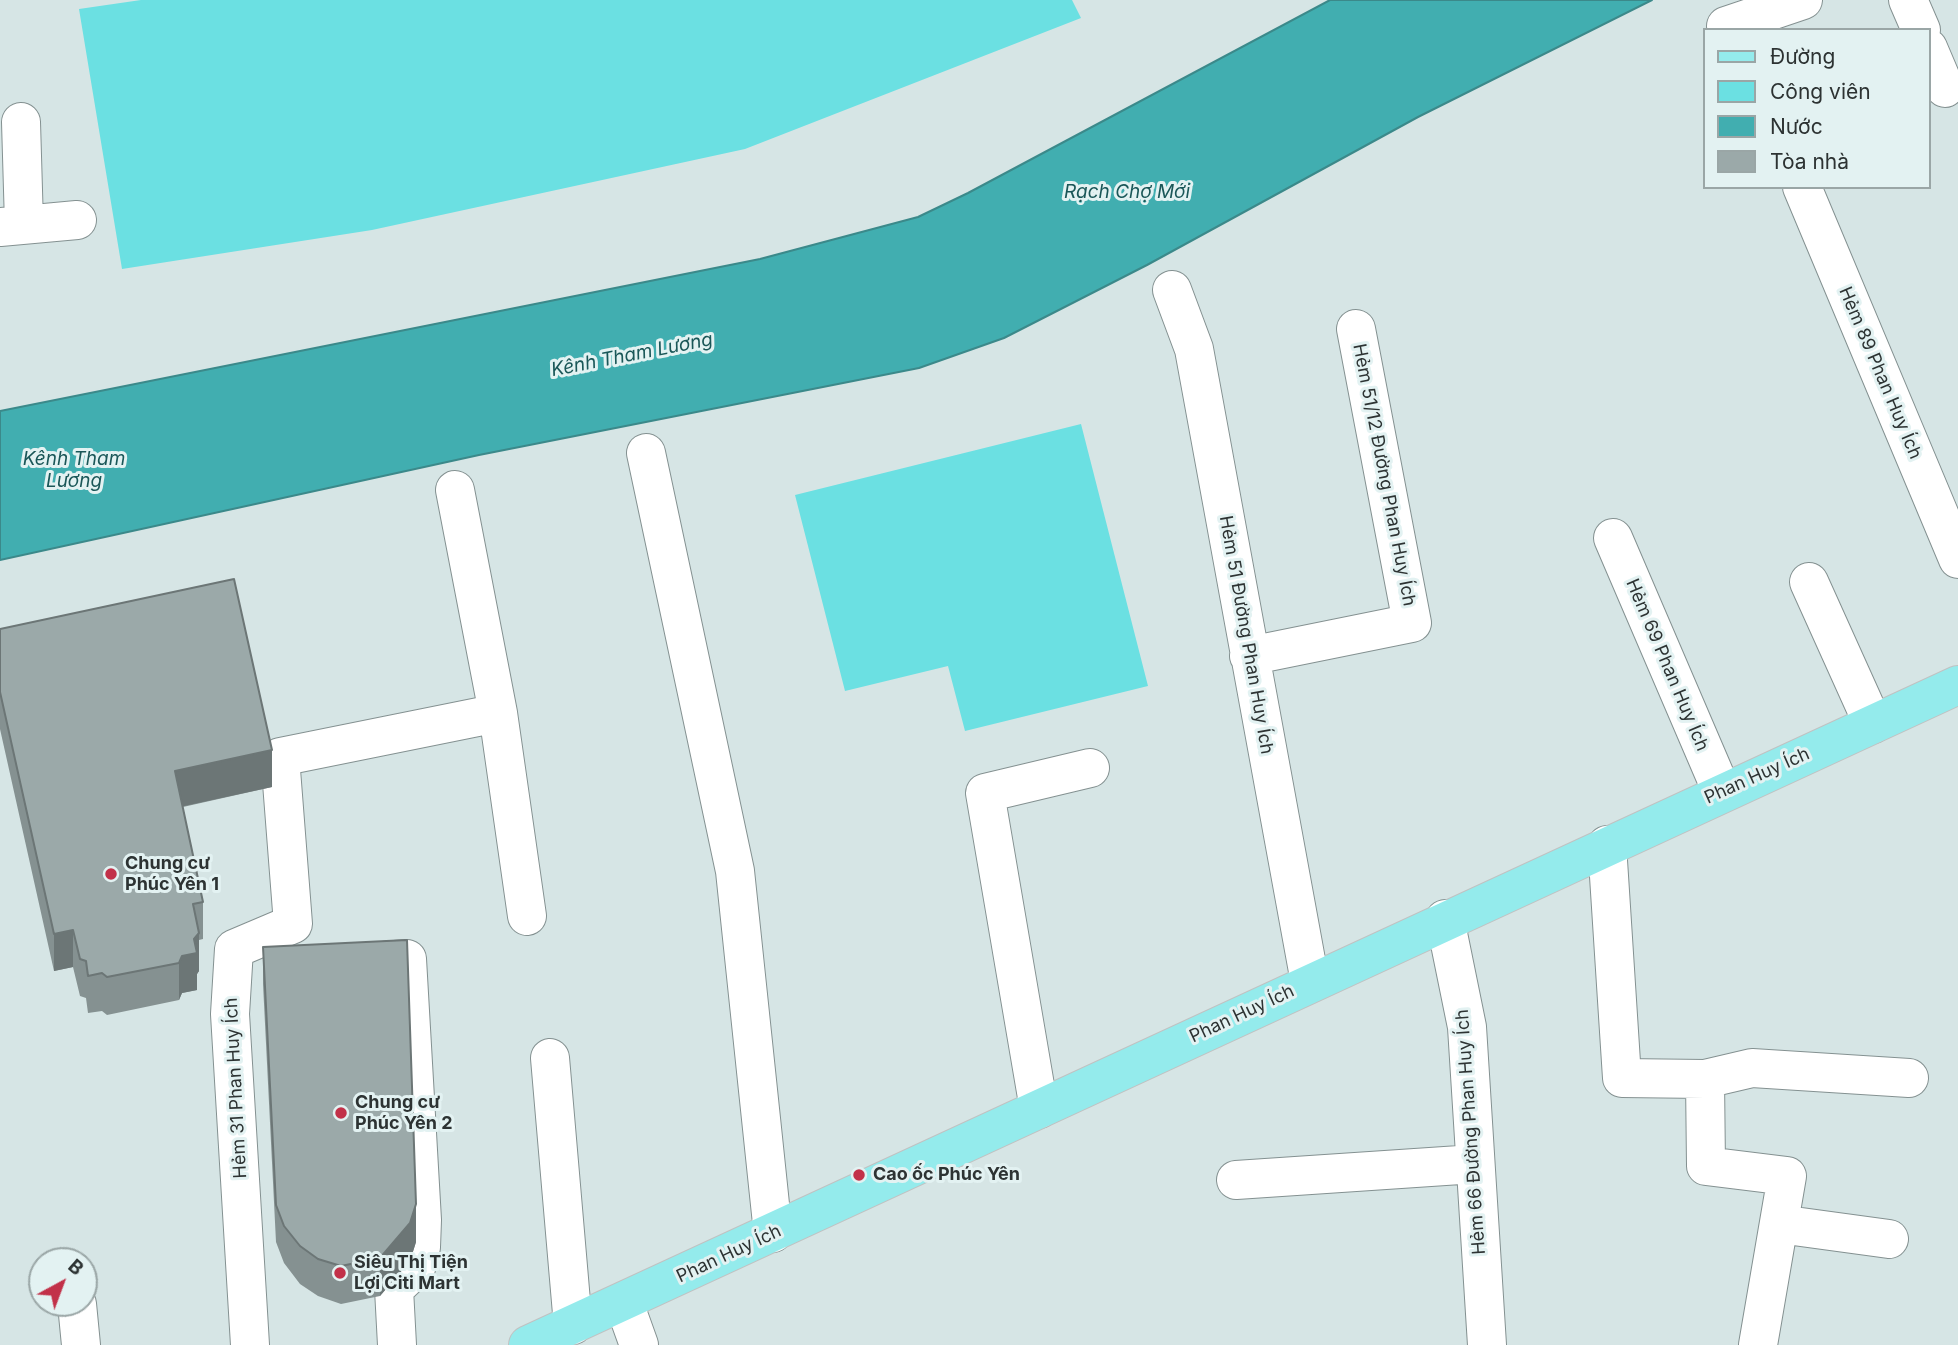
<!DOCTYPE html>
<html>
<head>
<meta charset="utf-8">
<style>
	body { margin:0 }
	#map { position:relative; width:1958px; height:1345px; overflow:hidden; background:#d6e5e5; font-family:Inter,sans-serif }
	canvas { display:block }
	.legend { position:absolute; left:1703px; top:28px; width:228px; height:161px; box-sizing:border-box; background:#e3f2f2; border:2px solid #9aa6a6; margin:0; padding:9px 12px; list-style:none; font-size:21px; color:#2d3333 }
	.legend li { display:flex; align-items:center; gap:14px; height:35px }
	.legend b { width:35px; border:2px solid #9aa6a6 }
	.north { position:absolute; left:28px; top:1247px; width:70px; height:70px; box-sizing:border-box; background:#e3f2f2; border:2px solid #9aa6a6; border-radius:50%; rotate:41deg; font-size:19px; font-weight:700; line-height:28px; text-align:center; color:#2d3333 }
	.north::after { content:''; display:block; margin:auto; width:24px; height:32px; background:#c23149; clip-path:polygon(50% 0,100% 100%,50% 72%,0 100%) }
</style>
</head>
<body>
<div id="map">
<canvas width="1958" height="1345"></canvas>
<ul class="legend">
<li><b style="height:9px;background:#94ebec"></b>Đường</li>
<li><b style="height:19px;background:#6be0e2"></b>Công viên</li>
<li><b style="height:19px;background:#41aeb0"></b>Nước</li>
<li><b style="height:19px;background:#9ba9a9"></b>Tòa nhà</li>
</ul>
<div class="north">B</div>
</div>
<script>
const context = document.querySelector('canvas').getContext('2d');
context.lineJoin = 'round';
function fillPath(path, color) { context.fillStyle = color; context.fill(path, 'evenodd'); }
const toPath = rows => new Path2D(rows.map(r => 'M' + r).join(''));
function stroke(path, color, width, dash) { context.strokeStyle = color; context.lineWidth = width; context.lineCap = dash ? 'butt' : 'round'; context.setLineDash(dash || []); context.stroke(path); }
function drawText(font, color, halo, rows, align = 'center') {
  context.font = font + ' Inter,sans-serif'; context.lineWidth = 6; context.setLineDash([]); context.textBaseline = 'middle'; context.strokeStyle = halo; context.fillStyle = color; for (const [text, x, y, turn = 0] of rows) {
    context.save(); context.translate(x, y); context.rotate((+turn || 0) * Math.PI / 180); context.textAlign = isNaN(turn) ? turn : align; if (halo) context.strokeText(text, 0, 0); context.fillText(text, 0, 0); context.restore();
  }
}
const green = toPath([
	[141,0,1072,0,1081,18,745,149,372,230,122,269,79,9],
	[1081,424,1148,686,965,731,948,666,845,691,795,495]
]);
const water = toPath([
	[1330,0,1652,0,1418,117,1147,265,1004,338,919,368,479,455,0,560,0,411,760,259,918,217,968,193,1330,0]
]);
const minor = toPath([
	[1908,0,1921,30],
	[1728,30,1726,26,1803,0],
	[1928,48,1945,88],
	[21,122,24,224],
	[1802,187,1958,559],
	[0,227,77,220],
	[1172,290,1194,349,1310,982],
	[646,453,735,871,773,1233],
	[455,490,498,713,527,916],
	[1613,538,1722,792],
	[1809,582,1873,724],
	[1249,656,1412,623,1356,329],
	[1607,845,1622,1078,1705,1079,1752,1068,1909,1078],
	[1445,919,1467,1027,1487,1345],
	[371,962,407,959,422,1220,421,1247,416,1268,394,1289,397,1345],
	[550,1058,573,1325],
	[1705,1079,1706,1166,1787,1176,1758,1345],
	[1039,1109,985,793,1090,768],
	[1236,1180,1475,1164],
	[1779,1224,1889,1239],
	[624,1303,639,1345],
	[77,1304,81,1345],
	[250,1345,230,1014,234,949,293,924,280,757,498,713]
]);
const major = toPath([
	[528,1345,1958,685]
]);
const wall = toPath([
	[0,629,272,787,183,807,203,902,203,939,199,940,199,971,197,974,197,990,182,993,179,1000,107,1015,102,1011,88,1013,86,998,80,996,73,967,54,971,0,729],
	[263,947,416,1242,410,1261,380,1296,341,1304,318,1296,300,1284,284,1263,276,1242,263,984]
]);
const shadedWall = toPath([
	[272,750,272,787,175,808,175,771],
	[73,930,73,967,54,971,54,934],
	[199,933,199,971,197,974,197,990,182,993,179,1000,179,963,182,956,194,939],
	[416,1204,416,1242,410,1261,380,1296,380,1258]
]);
const building = toPath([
	[234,579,272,750,175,771,203,902,193,904,199,933,194,939,197,953,182,956,179,963,107,977,102,973,88,976,86,961,80,959,73,930,54,934,0,692,0,629,234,579],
	[407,940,416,1204,410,1223,380,1258,341,1266,318,1259,300,1246,284,1226,276,1205,263,947,407,940]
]);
const markers = [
	[111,874,7,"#c23149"],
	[341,1113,7,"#c23149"],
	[859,1175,7,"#c23149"],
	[340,1273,7,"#c23149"]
];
const streetNames = [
	["Hẻm 89 Phan Huy Ích",1880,373,67],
	["Hẻm 51/12 Đường Phan Huy Ích",1384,475,79],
	["Hẻm 51 Đường Phan Huy Ích",1246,635,80],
	["Hẻm 69 Phan Huy Ích",1667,665,67],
	["Phan Huy Ích",1757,776,-24],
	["Phan Huy Ích",1242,1014,-25],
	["Hẻm 31 Phan Huy Ích",236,1088,-93],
	["Hẻm 66 Đường Phan Huy Ích",1471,1132,-94],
	["Phan Huy Ích",729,1254,-25]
];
const poiNames = [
	["Chung cư",125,864],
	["Phúc Yên 1",125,885],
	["Chung cư",355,1103],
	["Phúc Yên 2",355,1124],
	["Cao ốc Phúc Yên",873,1175],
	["Siêu Thị Tiện",354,1263],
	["Lợi Citi Mart",354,1284]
];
const waterNames = [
	["Rạch Chợ Mới",1127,192],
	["Kênh Tham Lương",632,355,-11],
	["Kênh Tham",74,459],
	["Lương",74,481]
];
fillPath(green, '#6be0e2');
fillPath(water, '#41aeb0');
stroke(water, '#3b898a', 2);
stroke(minor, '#849191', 40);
stroke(major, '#c0c2c2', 40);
stroke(minor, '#fff', 38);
stroke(major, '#94ebec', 38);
fillPath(wall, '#859191');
fillPath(shadedWall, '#6c7676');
fillPath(building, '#9ba9a9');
stroke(building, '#6c7676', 2);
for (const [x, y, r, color] of markers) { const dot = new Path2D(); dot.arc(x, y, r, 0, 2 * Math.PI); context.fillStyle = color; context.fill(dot); stroke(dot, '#e3f2f2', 2.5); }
drawText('18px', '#2d3333', '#e3f2f2', streetNames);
drawText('bold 18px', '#2d3333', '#e3f2f2', poiNames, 'left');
drawText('italic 19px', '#1a5758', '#e3f2f2', waterNames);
</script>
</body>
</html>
